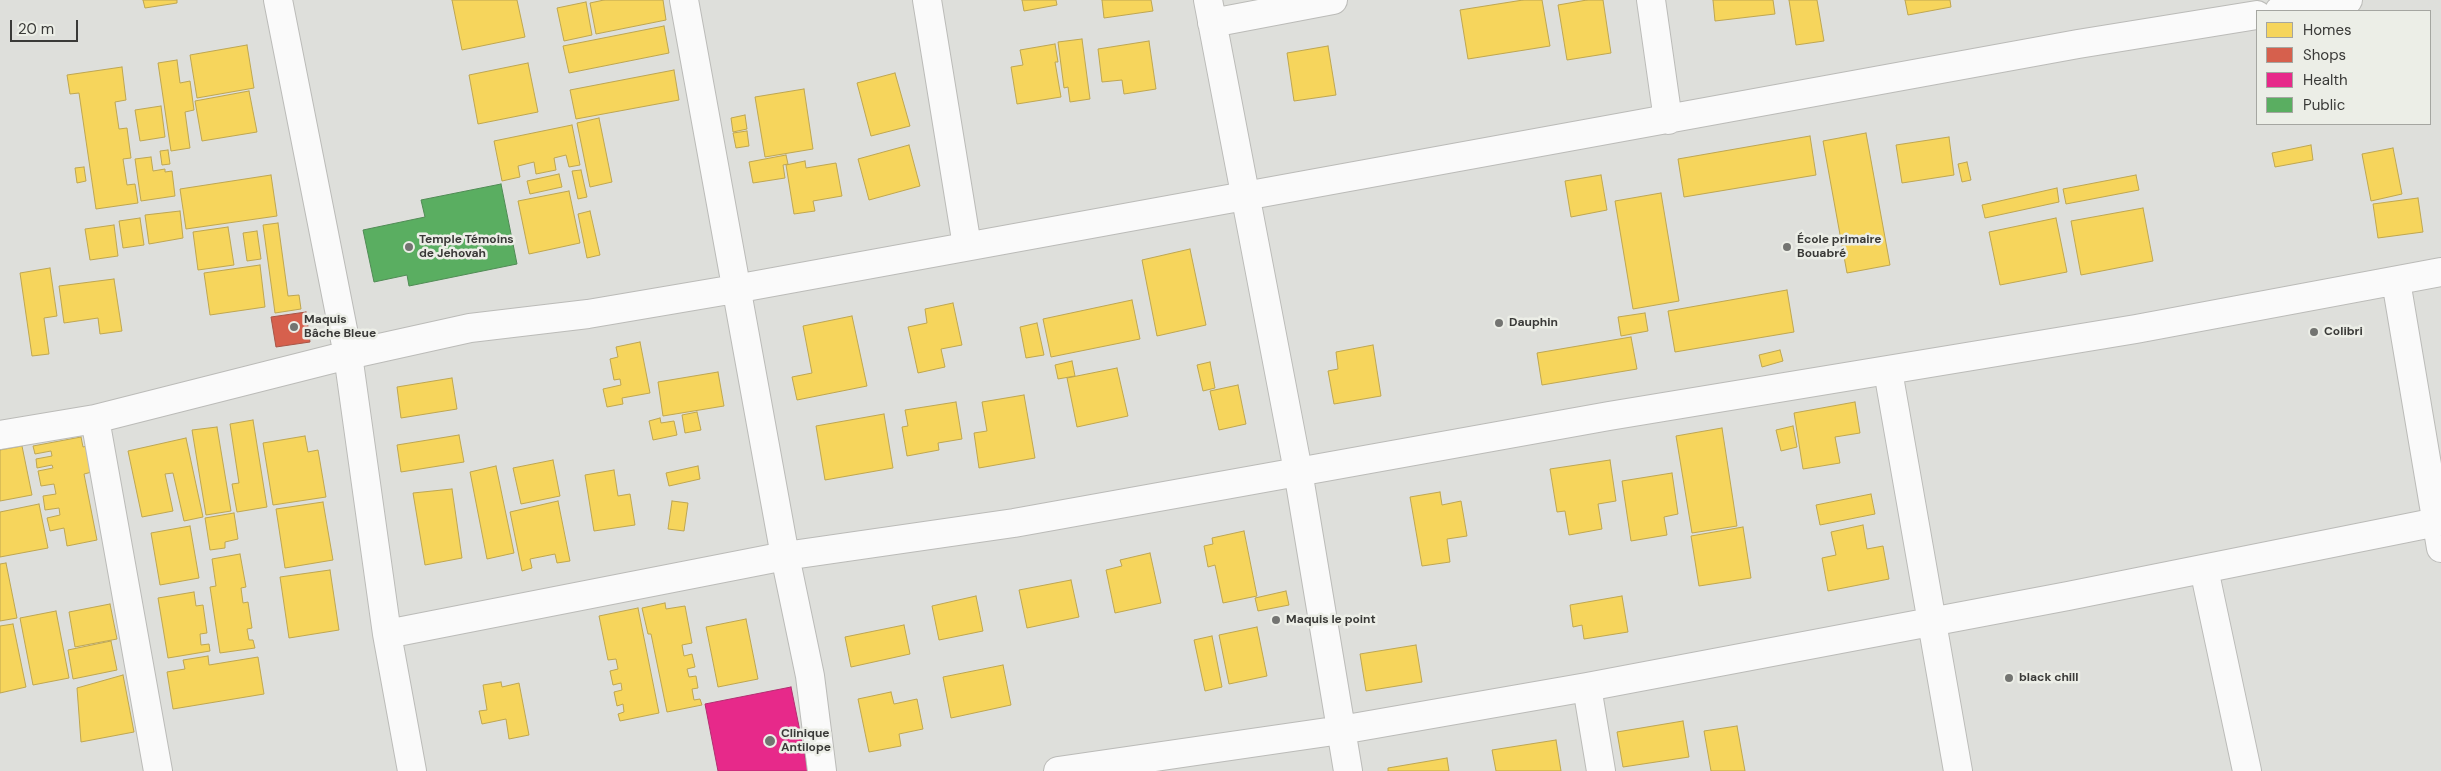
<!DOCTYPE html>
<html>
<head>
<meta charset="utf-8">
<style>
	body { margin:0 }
	#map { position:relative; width:2441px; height:771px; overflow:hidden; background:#dedfdb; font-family:"DM Sans",sans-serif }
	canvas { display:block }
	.legend { position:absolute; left:2256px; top:10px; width:175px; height:115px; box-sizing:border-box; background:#eceee7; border:1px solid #a5a6a1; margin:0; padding:6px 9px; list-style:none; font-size:15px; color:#3a3a38 }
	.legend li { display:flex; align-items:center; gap:10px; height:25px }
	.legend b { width:25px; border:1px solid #a5a6a1 }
	.scale { position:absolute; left:10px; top:20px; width:68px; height:22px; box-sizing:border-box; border:2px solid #3a3a38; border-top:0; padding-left:6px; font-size:15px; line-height:18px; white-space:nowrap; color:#3a3a38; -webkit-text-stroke:4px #eceee7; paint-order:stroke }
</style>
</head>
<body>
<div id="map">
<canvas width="2441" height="771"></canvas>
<ul class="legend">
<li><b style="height:14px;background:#f6d55c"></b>Homes</li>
<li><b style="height:14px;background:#d6604d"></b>Shops</li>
<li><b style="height:14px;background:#e7298a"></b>Health</li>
<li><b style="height:14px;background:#5aae61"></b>Public</li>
</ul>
<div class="scale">20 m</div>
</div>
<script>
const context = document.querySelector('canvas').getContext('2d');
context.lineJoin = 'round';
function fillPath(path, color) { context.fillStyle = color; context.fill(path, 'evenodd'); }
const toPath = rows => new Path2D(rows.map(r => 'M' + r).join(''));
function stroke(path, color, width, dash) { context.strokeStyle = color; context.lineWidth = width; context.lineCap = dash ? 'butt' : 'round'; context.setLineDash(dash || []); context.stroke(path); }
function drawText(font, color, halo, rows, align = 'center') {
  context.font = font + ' "DM Sans",sans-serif'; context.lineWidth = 5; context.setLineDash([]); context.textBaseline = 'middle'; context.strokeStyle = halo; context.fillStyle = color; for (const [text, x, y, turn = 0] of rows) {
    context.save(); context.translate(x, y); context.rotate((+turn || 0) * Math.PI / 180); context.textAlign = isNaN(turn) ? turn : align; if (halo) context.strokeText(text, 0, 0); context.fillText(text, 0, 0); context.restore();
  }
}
const homes = toPath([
	[143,0,177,0,177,3,145,8,143,0],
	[452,0,517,0,525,37,462,50,452,0],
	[604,0,663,0,666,20,596,34,590,3,604,0],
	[1022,0,1056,0,1057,5,1024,11,1022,0],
	[1102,0,1151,0,1153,11,1104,18,1102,0],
	[1523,0,1542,0,1550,46,1468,59,1460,10,1523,0],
	[1587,0,1603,0,1611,53,1567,60,1558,5,1587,0],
	[1713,0,1773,0,1775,14,1715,21,1713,0],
	[1789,0,1817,0,1824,41,1796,45,1789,0],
	[1905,0,1950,0,1951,7,1908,15,1905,0],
	[586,2,592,35,564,41,557,8,586,2],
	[664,26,669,53,569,73,563,46,664,26],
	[1082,39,1090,99,1070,102,1068,87,1064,88,1058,42,1082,39],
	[1149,41,1156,89,1124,94,1122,80,1102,82,1098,49,1149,41],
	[1055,44,1058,62,1055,62,1061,97,1017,104,1011,67,1023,65,1020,50,1055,44],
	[247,45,254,88,197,98,190,55,247,45],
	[1328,46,1336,95,1294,101,1287,53,1328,46],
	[177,60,180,83,190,81,194,110,185,112,190,148,171,151,158,63,177,60],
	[528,63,538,112,478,124,469,75,528,63],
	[122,67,126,100,115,102,119,129,127,128,131,158,123,159,127,185,135,184,138,203,96,209,79,93,70,94,67,75,122,67],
	[674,70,679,100,576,119,570,90,674,70],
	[895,73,910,126,871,136,857,83,895,73],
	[804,89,813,149,765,157,755,97,804,89],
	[249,91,257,132,202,141,195,101,249,91],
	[161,106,165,137,140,141,135,110,161,106],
	[745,115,747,129,733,132,731,118,745,115],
	[599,118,612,182,590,187,577,123,599,118],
	[572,125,580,165,569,167,566,155,554,158,556,170,536,174,534,162,518,166,520,177,502,181,494,141,572,125],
	[747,131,749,146,736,148,733,133,747,131],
	[1866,133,1890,265,1847,273,1823,141,1866,133],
	[1810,136,1816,175,1684,197,1678,159,1810,136],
	[1949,137,1954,175,1902,183,1896,145,1949,137],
	[909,145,920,186,869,200,858,159,909,145],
	[2311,145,2313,160,2275,167,2272,153,2311,145],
	[2393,148,2402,194,2371,201,2362,154,2393,148],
	[168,150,170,164,162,165,160,151,168,150],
	[786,155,788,164,783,165,785,178,753,183,749,162,786,155],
	[151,157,153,171,165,169,165,172,172,171,175,196,141,201,135,159,151,157],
	[805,161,806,168,836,163,842,196,813,201,815,211,794,214,786,165,805,161],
	[1967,162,1971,180,1962,182,1958,164,1967,162],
	[84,167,86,181,77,183,75,168,84,167],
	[581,170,587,197,578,199,572,171,581,170],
	[559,174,562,187,530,194,527,181,559,174],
	[271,175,277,216,186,229,180,189,271,175],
	[1601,175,1607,210,1571,217,1565,181,1601,175],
	[2136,175,2139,190,2066,204,2063,189,2136,175],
	[2057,188,2059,202,1985,218,1982,205,2057,188],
	[569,191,580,243,529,254,518,201,569,191],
	[1661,193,1679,301,1633,309,1615,201,1661,193],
	[2418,198,2423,232,2378,238,2373,204,2418,198],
	[2143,208,2153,261,2081,275,2071,221,2143,208],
	[180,211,183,238,149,244,145,215,180,211],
	[590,211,600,255,587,258,578,214,590,211],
	[140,218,144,245,123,248,119,221,140,218],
	[2056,218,2067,272,2000,285,1989,232,2056,218],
	[278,223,288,296,299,295,301,309,275,313,263,225,278,223],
	[114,225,118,256,90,260,85,229,114,225],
	[228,227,234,265,198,270,193,232,228,227],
	[257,231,261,259,247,261,243,233,257,231],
	[1190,249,1206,325,1157,336,1142,260,1190,249],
	[260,265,265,307,210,315,204,273,260,265],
	[50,268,57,316,44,318,49,354,32,356,20,273,50,268],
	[114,279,122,331,100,334,98,318,64,323,59,286,114,279],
	[1787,290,1794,332,1675,352,1668,311,1787,290],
	[1132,300,1140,339,1051,357,1043,319,1132,300],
	[953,303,962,345,941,349,945,367,918,373,908,327,927,323,925,309,953,303],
	[1645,313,1648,331,1621,336,1618,317,1645,313],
	[852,316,867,386,797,400,792,377,812,373,803,326,852,316],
	[1037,323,1044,355,1026,358,1020,327,1037,323],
	[1631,337,1637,369,1542,385,1537,353,1631,337],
	[640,342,650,393,622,398,623,404,607,407,603,389,621,385,620,379,614,380,610,359,618,357,616,347,640,342],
	[1373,345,1381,396,1334,404,1328,371,1338,369,1336,352,1373,345],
	[1780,350,1783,361,1762,367,1759,355,1780,350],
	[1072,361,1075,376,1058,379,1055,365,1072,361],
	[1210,362,1215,388,1203,391,1197,365,1210,362],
	[1117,368,1128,416,1077,427,1067,378,1117,368],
	[718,372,724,406,663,416,658,382,718,372],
	[452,378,457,409,401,418,397,387,452,378],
	[1238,385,1246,424,1219,430,1210,391,1238,385],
	[1024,395,1035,458,979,468,974,433,987,431,982,402,1024,395],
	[956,402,962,439,938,443,939,450,907,456,902,427,908,426,905,410,956,402],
	[1855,402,1860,433,1835,437,1840,463,1803,469,1794,413,1855,402],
	[697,412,701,430,685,433,682,415,697,412],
	[884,414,893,468,825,480,816,426,884,414],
	[660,418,661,423,674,421,677,435,653,440,649,421,660,418],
	[253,420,267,507,237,512,232,484,239,483,230,424,253,420],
	[1793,426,1797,447,1781,451,1776,430,1793,426],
	[217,427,231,511,206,515,192,430,217,427],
	[1722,428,1737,526,1692,533,1676,436,1722,428],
	[459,435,464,462,401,472,397,445,459,435],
	[305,436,308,452,318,450,326,497,273,505,263,443,305,436],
	[81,437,83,447,87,446,92,472,84,474,97,540,67,546,64,528,50,531,47,518,60,515,59,508,45,510,43,496,56,494,54,484,41,486,38,471,53,468,52,465,37,468,36,459,52,456,51,451,35,454,33,446,81,437],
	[186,438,203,517,184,521,173,473,165,474,173,511,142,517,128,451,186,438],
	[22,446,32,495,0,501,0,450,22,446],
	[553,460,560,496,521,504,513,468,553,460],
	[1610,460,1616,501,1598,504,1602,529,1569,535,1565,511,1557,512,1550,469,1610,460],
	[496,466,514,553,487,559,470,472,496,466],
	[698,466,700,479,669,486,666,473,698,466],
	[614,470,618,496,630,494,635,525,594,531,585,475,614,470],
	[1672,473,1678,514,1664,517,1667,535,1631,541,1622,481,1672,473],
	[452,489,462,558,425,565,413,493,452,489],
	[1440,492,1442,505,1461,501,1467,536,1447,539,1450,562,1422,566,1410,497,1440,492],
	[1871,494,1875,514,1820,525,1816,505,1871,494],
	[558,501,570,561,557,563,555,554,530,559,532,568,522,571,510,512,558,501],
	[672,501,688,503,684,531,668,529,672,501],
	[323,502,333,560,285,568,276,509,323,502],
	[39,504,48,548,0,557,0,512,39,504],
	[234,513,238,539,225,542,225,548,210,550,205,518,234,513],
	[1863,525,1867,549,1883,546,1889,579,1828,591,1822,558,1836,555,1831,532,1863,525],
	[190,526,199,578,160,585,151,533,190,526],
	[1743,527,1751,578,1699,586,1691,536,1743,527],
	[1244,531,1257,596,1223,603,1215,565,1208,567,1204,546,1213,544,1212,538,1244,531],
	[1150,553,1161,603,1115,613,1106,570,1122,566,1120,560,1150,553],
	[240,554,246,587,241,588,243,603,248,602,252,628,247,629,249,640,253,640,255,648,220,653,210,587,216,586,212,559,240,554],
	[6,563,17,618,0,621,0,564,6,563],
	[330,570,339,630,289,638,280,577,330,570],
	[1071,580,1079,617,1027,628,1019,590,1071,580],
	[1286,591,1289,605,1258,611,1255,598,1286,591],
	[194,592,196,606,203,605,207,633,200,634,201,645,209,644,210,651,168,658,158,598,194,592],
	[976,596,983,631,939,640,932,606,976,596],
	[1622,596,1628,632,1584,639,1582,625,1573,627,1570,605,1622,596],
	[665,603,666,609,685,606,692,643,682,645,684,656,692,654,695,667,687,669,689,677,696,676,698,688,692,689,694,700,700,699,702,705,667,712,651,634,648,634,642,608,665,603],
	[110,604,117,639,75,647,69,612,110,604],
	[638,608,659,713,620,721,618,714,624,712,623,704,617,706,614,692,622,690,621,683,613,685,610,671,618,669,616,659,608,660,599,616,638,608],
	[56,611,69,678,33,685,20,618,56,611],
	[746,619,758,679,718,687,706,627,746,619],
	[13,624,26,687,0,693,0,626,13,624],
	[904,625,910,654,851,667,845,637,904,625],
	[1257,627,1267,676,1229,684,1219,635,1257,627],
	[1212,636,1222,687,1205,691,1194,640,1212,636],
	[111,641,117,670,73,679,68,650,111,641],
	[1416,645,1422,682,1366,691,1360,654,1416,645],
	[208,656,209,665,258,657,264,694,173,709,167,672,185,669,183,660,208,656],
	[1003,665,1011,705,951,718,943,677,1003,665],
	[123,675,134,732,81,742,77,688,123,675],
	[501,682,502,687,519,683,529,735,509,739,506,719,482,724,479,711,487,710,483,685,501,682],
	[891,692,894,704,917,699,923,729,899,734,901,746,869,752,858,699,891,692],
	[1683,721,1689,757,1623,767,1617,732,1683,721],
	[1737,726,1745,771,1711,771,1704,731,1737,726],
	[1556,740,1561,771,1496,771,1492,750,1556,740],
	[1447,758,1449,771,1388,771,1388,768,1447,758]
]);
const shops = toPath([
	[306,312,310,342,276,347,271,317,306,312]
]);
const health = toPath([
	[791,687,808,771,718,771,705,704,791,687]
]);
const public = toPath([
	[501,184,517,264,409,286,407,275,374,282,363,230,425,217,421,200,501,184]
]);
const minor = toPath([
	[278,0,348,355,387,634,412,771],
	[684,0,785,556,810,676,822,771],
	[927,0,967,246],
	[1208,0,1298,471,1348,771],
	[1651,0,1668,120],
	[2279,11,2348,0],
	[1212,23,1333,0],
	[2396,281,2441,548],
	[1888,371,1958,771],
	[95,419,158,771],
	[0,435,95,419,348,355,470,328,588,314,735,289,2078,44,2257,15],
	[2204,569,2247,771],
	[387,634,785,556,1014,523,1609,416,2136,329,2441,272],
	[1587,687,1601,771],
	[1058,771,1341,730,1587,687,2068,596,2437,522]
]);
const markers = [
	[409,247,5,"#737471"],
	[1787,247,5,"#737471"],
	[1499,323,5,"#737471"],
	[294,327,5,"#737471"],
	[2314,332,5,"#737471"],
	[1276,620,5,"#737471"],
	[2009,678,5,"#737471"],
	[770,741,6,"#737471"]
];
const poiNames = [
	["Temple Témoins",419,240],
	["de Jehovah",419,254],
	["École primaire",1797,240],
	["Bouabré",1797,254],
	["Maquis",304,320],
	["Bâche Bleue",304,334],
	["Dauphin",1509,323],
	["Colibri",2324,332],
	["Maquis le point",1286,620],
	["black chill",2019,678],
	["Clinique",781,734],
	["Antilope",781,748]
];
fillPath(homes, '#f6d55c');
stroke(homes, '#bea651', 1);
fillPath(shops, '#d6604d');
stroke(shops, '#a75547', 1);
fillPath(health, '#e7298a');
stroke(health, '#b32e71', 1);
fillPath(public, '#5aae61');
stroke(public, '#508b55', 1);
stroke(minor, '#bbbbb8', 30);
stroke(minor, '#fafafa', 28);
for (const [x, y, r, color] of markers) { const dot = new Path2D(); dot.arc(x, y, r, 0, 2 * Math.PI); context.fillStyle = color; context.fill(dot); stroke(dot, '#eceee7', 2); }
drawText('bold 12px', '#3a3a38', '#eceee7', poiNames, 'left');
</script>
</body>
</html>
